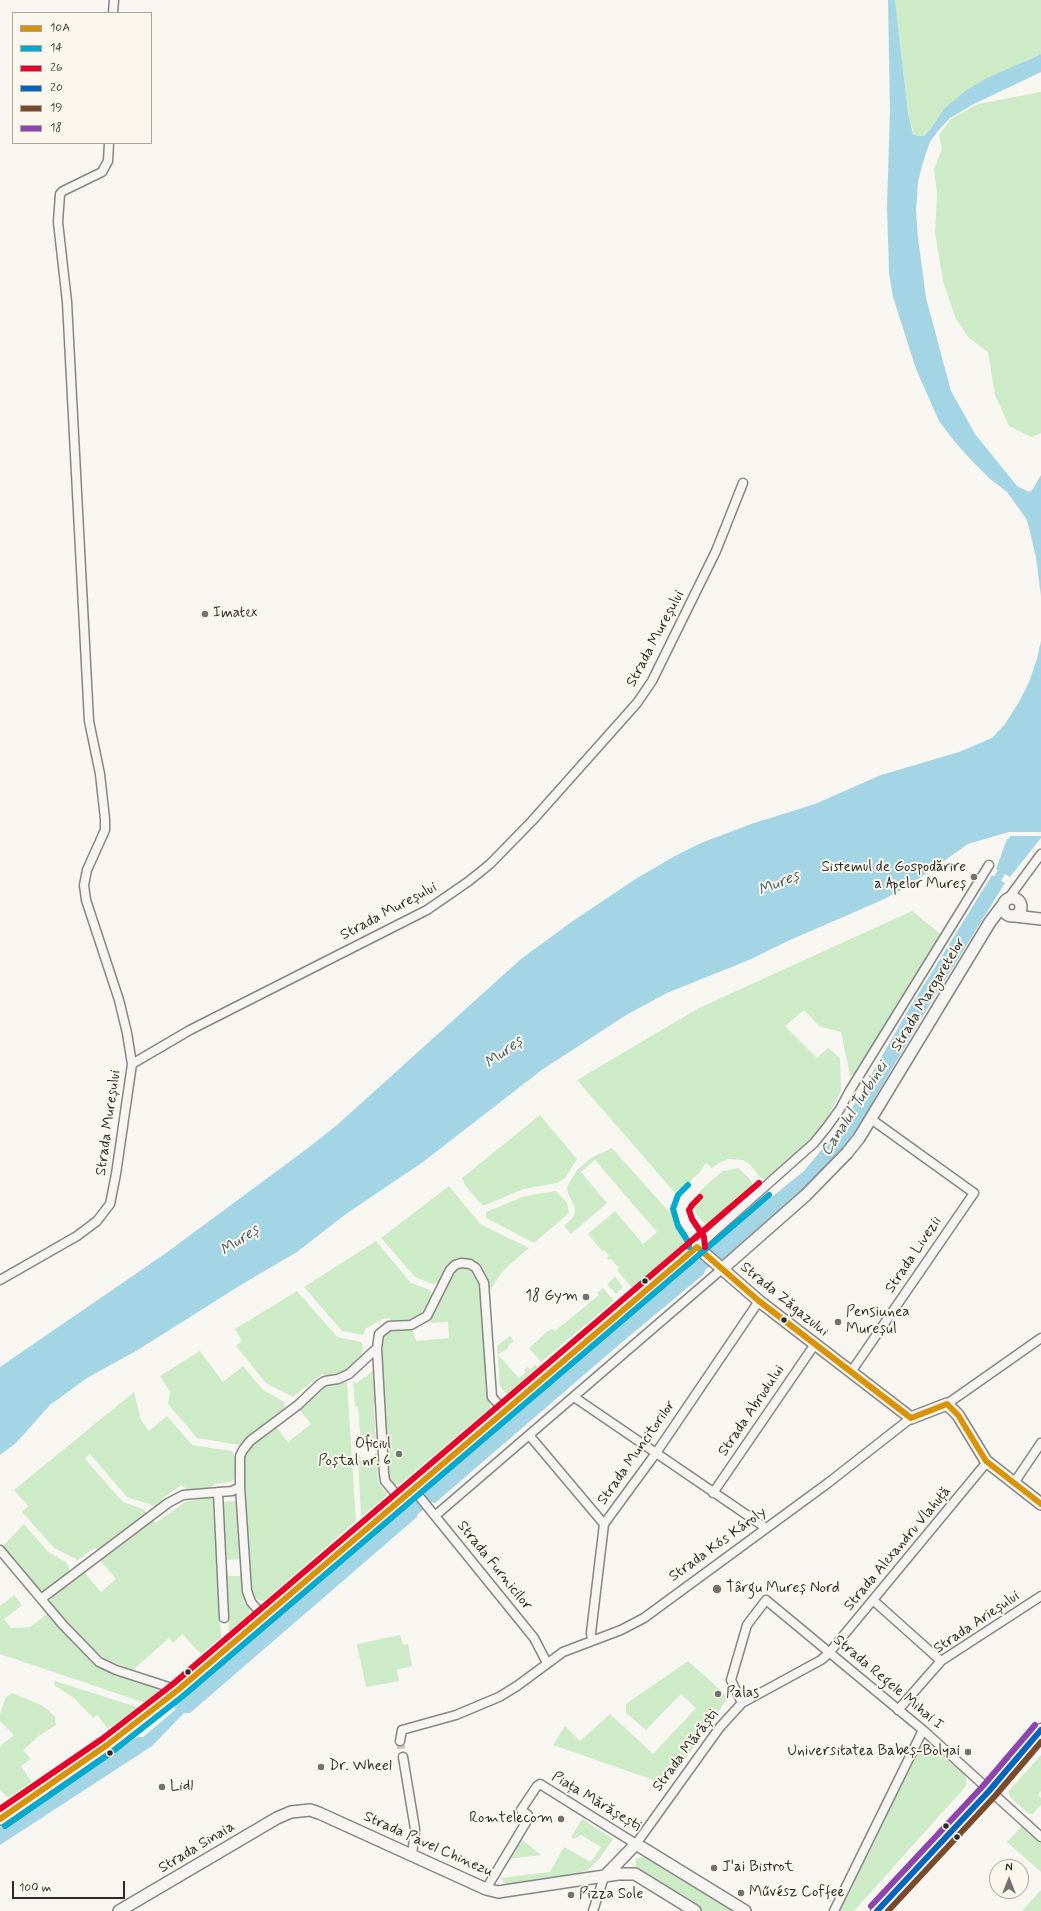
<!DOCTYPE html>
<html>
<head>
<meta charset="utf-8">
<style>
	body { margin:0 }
	#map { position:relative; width:1041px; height:1911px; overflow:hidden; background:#f8f6f0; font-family:Mynerve,sans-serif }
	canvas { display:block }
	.legend { position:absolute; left:12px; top:12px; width:140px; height:132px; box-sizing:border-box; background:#fbf7ec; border:1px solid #a8a59f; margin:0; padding:5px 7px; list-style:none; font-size:12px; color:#2b2b2b }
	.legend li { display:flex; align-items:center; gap:8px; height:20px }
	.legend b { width:20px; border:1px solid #a8a59f }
	.north { position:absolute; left:989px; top:1859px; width:40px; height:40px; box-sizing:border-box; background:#fbf7ec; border:1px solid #a8a59f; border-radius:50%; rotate:0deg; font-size:11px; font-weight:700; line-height:16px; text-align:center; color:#2b2b2b }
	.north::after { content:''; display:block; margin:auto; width:14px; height:18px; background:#737270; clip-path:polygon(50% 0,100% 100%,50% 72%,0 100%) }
	.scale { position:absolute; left:12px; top:1881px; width:113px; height:18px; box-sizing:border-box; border:2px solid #2b2b2b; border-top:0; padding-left:5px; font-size:12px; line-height:14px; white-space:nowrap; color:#2b2b2b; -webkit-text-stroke:3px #fbf7ec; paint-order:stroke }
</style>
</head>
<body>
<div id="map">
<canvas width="1041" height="1911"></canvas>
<ul class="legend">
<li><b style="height:5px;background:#d89406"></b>10A</li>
<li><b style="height:5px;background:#00a9ce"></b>14</li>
<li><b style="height:5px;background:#e4002b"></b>26</li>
<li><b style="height:5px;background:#0065bd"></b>20</li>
<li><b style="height:5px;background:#7a4b2a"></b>19</li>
<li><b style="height:5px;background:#8e44ad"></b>18</li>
</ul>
<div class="north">N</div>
<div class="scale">100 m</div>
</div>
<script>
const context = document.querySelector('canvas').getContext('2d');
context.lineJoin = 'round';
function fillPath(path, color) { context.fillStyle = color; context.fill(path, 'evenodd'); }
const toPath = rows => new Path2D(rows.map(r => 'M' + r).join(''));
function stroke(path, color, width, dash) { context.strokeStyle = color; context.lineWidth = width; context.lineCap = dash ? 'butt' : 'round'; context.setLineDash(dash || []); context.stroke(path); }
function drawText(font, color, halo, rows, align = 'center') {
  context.font = font + ' Mynerve,sans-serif'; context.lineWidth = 4; context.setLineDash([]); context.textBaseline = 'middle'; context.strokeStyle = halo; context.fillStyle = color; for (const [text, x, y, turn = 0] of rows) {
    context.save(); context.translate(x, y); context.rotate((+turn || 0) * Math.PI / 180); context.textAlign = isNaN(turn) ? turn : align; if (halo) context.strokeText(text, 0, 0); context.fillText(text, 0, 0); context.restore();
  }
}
const green = toPath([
	[895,0,1041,0,1041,54,1028,59,944,109,932,127,923,136,918,136,914,134,908,113],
	[1041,92,1041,433,1031,437,1009,426,995,395,988,352,969,338,956,319,943,281,935,233,937,195,934,169,942,149,939,135,951,119,978,104],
	[912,911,943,936,855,1076,850,1075,841,1032,819,1026,804,1010,785,1026,817,1058,828,1048,840,1058,841,1091,823,1126,812,1141,769,1179,761,1178,749,1164,743,1160,728,1159,719,1163,712,1168,706,1163,699,1173,681,1190,680,1188,675,1193,577,1080,699,1008],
	[540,1115,577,1159,565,1178,557,1183,524,1189,483,1206,465,1185,462,1178],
	[612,1148,688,1233,689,1239,632,1288,617,1270,619,1268,611,1259,609,1260,607,1258,609,1256,604,1250,602,1251,588,1234,615,1211,643,1244,657,1232,595,1160,581,1172,607,1203,571,1234,564,1226,574,1216,575,1208,568,1193,567,1187,577,1170,591,1158],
	[738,1168,750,1179,753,1185,752,1194,715,1224,706,1225,697,1215,693,1204,694,1198,705,1186,723,1171],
	[449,1186,480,1224,529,1248,509,1265,500,1275,491,1289,487,1287,482,1270,466,1258,452,1261,447,1267,439,1282,432,1284,415,1277,381,1238],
	[556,1191,567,1203,569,1213,534,1243,486,1218,486,1212,525,1196],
	[376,1241,411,1283,430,1290,432,1295,422,1313,414,1320,404,1322,392,1321,389,1318,383,1319,365,1329,364,1335,342,1331,304,1287],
	[462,1267,468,1267,476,1273,481,1283,490,1408,399,1485,395,1485,389,1479,387,1475,380,1343,381,1337,390,1329,412,1327,416,1341,449,1338,448,1322,431,1323,430,1318,452,1273],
	[615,1277,623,1287,616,1294,607,1284],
	[603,1288,614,1301,541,1362,529,1348,548,1331,553,1329,555,1331,599,1295,597,1293],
	[297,1291,337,1337,361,1342,363,1348,359,1361,342,1374,329,1377,322,1374,293,1397,266,1383,236,1346,242,1341,235,1329],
	[510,1336,514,1341,508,1346,509,1347,498,1355,519,1378,526,1372,524,1370,528,1367,530,1370,535,1365,538,1367,509,1393,505,1393,500,1386,497,1346],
	[200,1351,223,1382,243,1366,262,1389,284,1402,285,1407,284,1411,240,1445,197,1438,168,1404,170,1392,160,1376],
	[373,1370,375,1373,377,1404,374,1407,376,1444,361,1445,358,1407,355,1406,353,1381,356,1384,364,1377,365,1378],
	[347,1382,356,1521,264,1601,258,1600,254,1597,250,1586,245,1495,245,1456,247,1450,276,1427,288,1442,311,1424,299,1409,327,1385],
	[134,1392,141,1420,149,1431,167,1416,192,1445,232,1451,236,1460,236,1475,234,1480,230,1482,216,1484,209,1488,188,1490,181,1485,162,1499,163,1503,158,1507,127,1497,90,1454,85,1459,123,1502,143,1509,146,1512,145,1516,99,1550,94,1548,78,1560,54,1548,22,1512,28,1506,14,1490],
	[374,1454,377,1454,378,1483,386,1492,386,1496,361,1517,358,1455,360,1455,361,1461,374,1460],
	[236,1496,237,1496,241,1559,225,1560,222,1497,223,1502,236,1501],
	[213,1497,221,1637,201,1654,182,1634,173,1643,169,1638,133,1670,104,1658,91,1648,50,1604,52,1597,84,1572,101,1592,116,1579,100,1560,153,1520,156,1523,185,1502],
	[24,1524,48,1552,66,1562,69,1567,69,1573,43,1592,39,1591,3,1546],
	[240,1569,242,1569,244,1603,249,1608,249,1614,229,1631,226,1570,228,1570,228,1576,240,1576],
	[14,1595,22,1605,4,1619,11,1628,30,1627,48,1613,85,1655,98,1665,153,1686,159,1691,145,1703,0,1654,0,1606],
	[400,1635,403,1645,408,1644,412,1666,397,1670,399,1681,366,1687,357,1644],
	[688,1661,727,1696,727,1699,678,1770,665,1784,553,1745,565,1726,580,1741,610,1714,653,1754,696,1708,681,1694,646,1730,626,1713,626,1704],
	[55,1681,140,1708,108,1729,97,1715,93,1718,74,1698,54,1685],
	[12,1693,41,1705,49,1711,55,1717,56,1725,40,1735,23,1750,31,1759,21,1766,32,1782,8,1798,0,1790,0,1746,14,1735,0,1721,0,1714,6,1697],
	[925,1743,929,1744,966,1776,966,1786,854,1911,839,1911,920,1746],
	[1041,1755,1041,1791,1038,1795,1041,1798,1041,1805,1033,1814,1029,1814,1011,1798,1008,1792],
	[582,1819,613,1839,599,1859,588,1870,572,1875,511,1884,504,1883,501,1878,550,1872,564,1847,591,1862,601,1847,581,1835,574,1839,571,1837],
	[1023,1825,1041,1841,1041,1872,1007,1842],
	[521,1839,541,1855,508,1859],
	[643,1857,648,1858,734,1911,703,1911,637,1871,635,1861,637,1858],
	[1041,1890,1041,1911,1022,1911]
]);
const water = toPath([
	[888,0,895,0,908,113,913,134,918,136,924,136,932,127,944,109,965,91,987,78,1041,54,1041,72,972,105,950,118,937,132,930,142,923,162,918,182,916,210,918,238,926,298,951,391,975,434,1017,486,1029,492,1033,489,1041,475,1041,596,1036,557,1027,520,1007,492,990,479,971,460,955,442,939,421,916,369,893,297,889,273,887,206,890,111],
	[1041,641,1041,832,1009,832,968,844,907,887,880,901,790,940,749,960,667,993,628,1014,543,1069,423,1162,346,1214,297,1252,244,1283,136,1351,87,1378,50,1405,16,1443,0,1455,0,1367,166,1253,308,1148,337,1125,521,959,570,923,637,878,675,856,701,843,751,824,815,804,881,775,959,752,992,738,1005,724,1019,702,1029,682,1037,659],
	[1010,836,1041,836,1041,838,1010,877,996,869,1007,839,1010,838],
	[992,875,1005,883,921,1019,854,1134,842,1150,816,1180,723,1259,719,1259,705,1270,704,1274,621,1343,435,1503,432,1502,418,1514,417,1517,190,1713,184,1713,152,1746,0,1845,0,1827,137,1737,143,1737,175,1710,175,1706,406,1506,410,1506,425,1494,425,1491,668,1283,693,1261,697,1261,710,1250,711,1246,804,1171,843,1124,906,1014]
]);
const canal = toPath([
	[993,887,1007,862]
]);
const streetTunnel = toPath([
	[400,1741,403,1757]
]);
const street = toPath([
	[113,13,114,0],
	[1008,899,1041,854],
	[132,1064,190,1030,427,910,469,881,490,864,532,821,637,703,652,681,716,551,743,483],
	[697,1247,814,1143,827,1127,840,1109,849,1092,989,865],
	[0,1280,77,1236,97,1221,110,1204,116,1174,132,1064,127,1033,119,1000,86,900,84,885,87,870,105,830,105,819,100,774,89,721,67,302,58,222,60,194,63,191,102,172,108,161,109,143],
	[851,1372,974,1193,871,1119],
	[574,1397,766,1528],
	[947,1404,1041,1338],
	[529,1435,604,1524],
	[1014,1483,1041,1443],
	[414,1490,534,1638,547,1663],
	[218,1492,224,1618],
	[713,1493,815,1344],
	[401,1500,385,1481,384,1473,377,1348,379,1334,389,1326,411,1325,427,1316,450,1270,455,1265,461,1263,470,1264,476,1268,484,1283,492,1397,505,1412],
	[436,1515,722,1269],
	[0,1550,63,1625,99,1662,116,1670,178,1690],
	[41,1599,168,1503,183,1495,232,1491,240,1487],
	[874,1601,941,1661],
	[264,1617,251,1602,247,1591,240,1487,240,1456,243,1450,250,1441,298,1405,320,1384,325,1381,338,1379,349,1374,377,1348],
	[592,1640,591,1633,604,1524,656,1453,759,1301],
	[742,1703,821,1660,829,1653,987,1462],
	[898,1710,941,1661,1041,1596],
	[400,1741,402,1730,456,1715,499,1697,517,1686,563,1652,621,1630,644,1618,828,1483,911,1418],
	[403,1757,415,1829,412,1855],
	[486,1889,528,1819,528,1815,521,1810,537,1786,540,1784,636,1844,720,1727,742,1703,731,1680,747,1625,766,1600,923,1730,1041,1837],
	[593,1911,604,1877],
	[834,1911,923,1730]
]);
const secondary = toPath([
	'1003 907a9 9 0 1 1 18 0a9 9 0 1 1-18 0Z',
	[1015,916,1041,919],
	[722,1269,806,1195,847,1153,859,1138,990,922,1002,906],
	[0,1819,107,1745,178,1690,697,1247,759,1301,911,1418,947,1404,958,1415,986,1461,1041,1504],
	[604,1877,636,1844,745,1911],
	[119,1911,277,1818,291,1812,310,1810,319,1813,486,1889,498,1892,618,1874,635,1874,695,1911]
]);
const primary = toPath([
	[877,1911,989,1791,1041,1730]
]);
const bus1 = toPath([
	[0,1819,107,1745,178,1690,697,1247,759,1301,911,1418,947,1404,958,1415,986,1461,1041,1504]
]);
const bus2 = toPath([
	[688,1185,678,1195,673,1209,678,1226,689,1243,689,1247],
	[5,1826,112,1752,183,1696,769,1195]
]);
const bus3 = toPath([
	[700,1197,692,1205,689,1210,692,1219,704,1237,705,1247],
	[0,1809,102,1739,173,1684,759,1183]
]);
const bus4 = toPath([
	[877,1911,989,1791,1041,1730]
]);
const bus5 = toPath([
	[888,1911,995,1796,1041,1742]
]);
const bus6 = toPath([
	[871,1906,983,1786,1035,1725]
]);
const markers = [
	[205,614,4,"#737270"],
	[974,877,4,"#737270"],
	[645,1281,3.5,"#2b2b2b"],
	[586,1297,4,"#737270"],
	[784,1320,3.5,"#2b2b2b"],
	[838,1322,4,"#737270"],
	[399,1454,4,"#737270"],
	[717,1589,5,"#737270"],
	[188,1672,3.5,"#2b2b2b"],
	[718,1694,4,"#737270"],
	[968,1752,4,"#737270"],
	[110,1753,3.5,"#2b2b2b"],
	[321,1767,4,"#737270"],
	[162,1787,4,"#737270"],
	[561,1819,4,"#737270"],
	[946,1826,3.5,"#2b2b2b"],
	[957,1837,3.5,"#2b2b2b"],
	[714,1868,4,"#737270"],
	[741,1893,4,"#737270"],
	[571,1895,4,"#737270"]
];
const poiNames = [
	["Imatex",213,614],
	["Sistemul de Gospodărire",966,868,"right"],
	["a Apelor Mureș",966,885,"right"],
	["18 Gym",578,1297,"right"],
	["Pensiunea",846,1313],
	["Mureșul",846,1330],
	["Oficiul",391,1445,"right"],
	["Poștal nr. 6",391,1462,"right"],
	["Târgu Mureș Nord",726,1589],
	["Palas",726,1694],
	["Universitatea Babeș-Bolyai",960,1752,"right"],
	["Dr. Wheel",329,1767],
	["Lidl",170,1787],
	["Romtelecom",553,1819,"right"],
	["J'ai Bistrot",722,1868],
	["Művész Coffee",749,1893],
	["Pizza Sole",579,1895]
];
const streetNames = [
	["Strada Mureșului",656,639,-62],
	["Strada Mureșului",389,912,-28],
	["Strada Margaretelor",929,995,-59],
	["Strada Mureșului",109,1123,-82],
	["Strada Livezii",914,1255,-56],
	["Strada Zăgazului",784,1300,39],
	["Strada Abrudului",752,1411,-56],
	["Strada Muncitorilor",637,1453,-55],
	["Strada Kós Károly",718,1545,-36],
	["Strada Alexandru Vlahuță",898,1549,-50],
	["Strada Furnicilor",494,1566,51],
	["Strada Arieșului",977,1623,-34],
	["Strada Regele Mihai I",888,1683,40],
	["Strada Mărăști",686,1751,-53],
	["Piața Mărășești",596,1802,31],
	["Strada Pavel Chinezu",428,1845,24],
	["Strada Sinaia",197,1848,-31]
];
const waterNames = [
	["Mureș",779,884,-23],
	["Mureș",504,1053,-37],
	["Canalul Turbinei",855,1109,-57],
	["Mureș",240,1241,-34]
];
fillPath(green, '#cdebc7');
fillPath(water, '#a3d5e5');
stroke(canal, '#a3d5e5', 8);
stroke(streetTunnel, '#cfcdc9', 8, [8, 4]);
stroke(street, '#878684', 11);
stroke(secondary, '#878684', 14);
stroke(primary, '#878684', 15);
stroke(street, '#f6f5f1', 8);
stroke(secondary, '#f6f5f1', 11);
stroke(primary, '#f6f5f1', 12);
stroke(bus1, '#d89406', 6);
stroke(bus2, '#00a9ce', 6);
stroke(bus3, '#e4002b', 6);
stroke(bus4, '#0065bd', 6);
stroke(bus5, '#7a4b2a', 6);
stroke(bus6, '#8e44ad', 6);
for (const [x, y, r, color] of markers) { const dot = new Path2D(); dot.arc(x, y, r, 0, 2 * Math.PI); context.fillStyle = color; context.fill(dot); stroke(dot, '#fbf7ec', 1.5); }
drawText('15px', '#2b2b2b', '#fbf7ec', poiNames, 'left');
drawText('15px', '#2b2b2b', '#fbf7ec', streetNames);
drawText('italic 16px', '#445a61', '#fbf7ec', waterNames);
</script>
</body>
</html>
